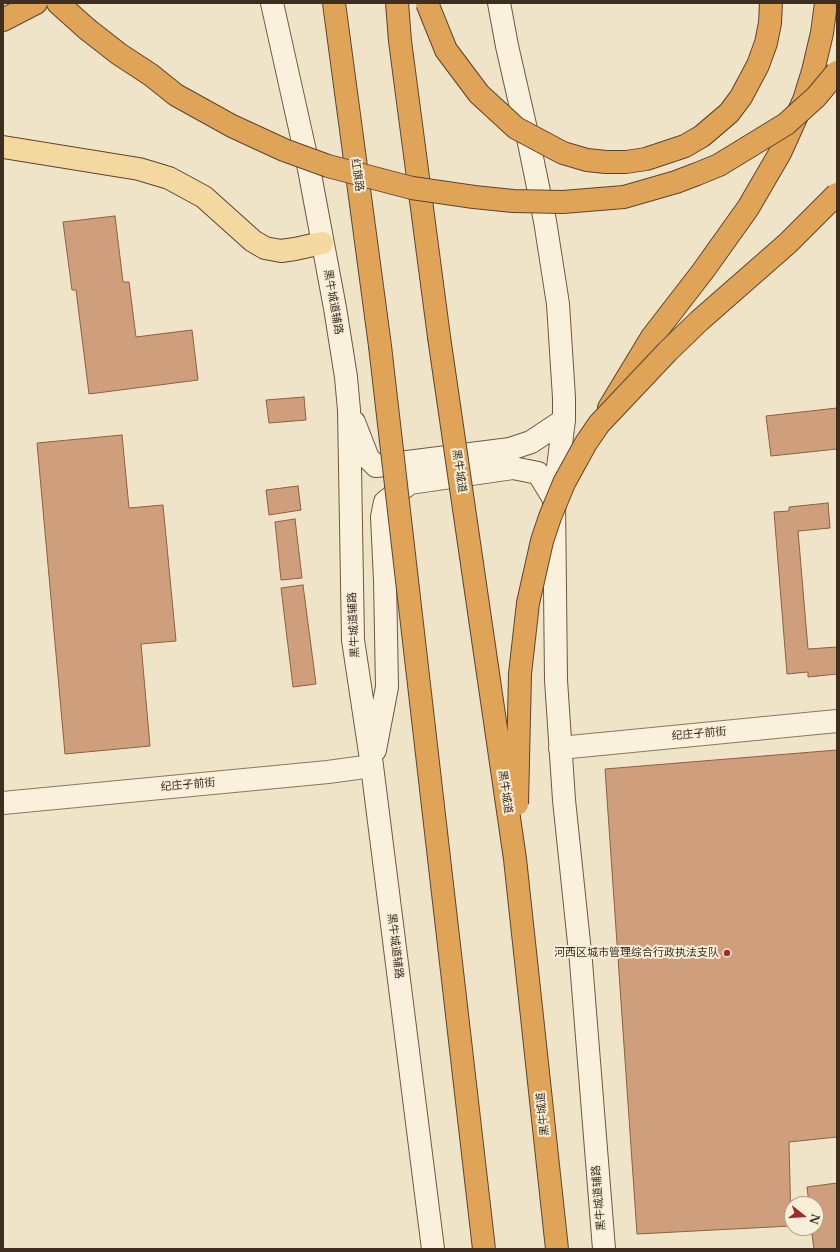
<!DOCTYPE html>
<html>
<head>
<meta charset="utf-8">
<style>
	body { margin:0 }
	#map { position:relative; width:840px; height:1252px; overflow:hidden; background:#f0e4c8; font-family:"Libre Baskerville",serif }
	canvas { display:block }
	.frame { position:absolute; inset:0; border:4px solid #3d2e20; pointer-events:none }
	.north { position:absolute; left:784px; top:1196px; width:40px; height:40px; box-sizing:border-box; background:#f7eed8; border:1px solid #ada18e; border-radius:50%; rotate:107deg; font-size:11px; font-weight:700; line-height:16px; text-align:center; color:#3d2e20 }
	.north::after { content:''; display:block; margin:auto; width:14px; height:18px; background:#9e2a2b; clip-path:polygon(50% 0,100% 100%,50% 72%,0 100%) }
</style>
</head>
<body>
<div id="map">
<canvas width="840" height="1252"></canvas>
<div class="frame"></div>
<div class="north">N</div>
</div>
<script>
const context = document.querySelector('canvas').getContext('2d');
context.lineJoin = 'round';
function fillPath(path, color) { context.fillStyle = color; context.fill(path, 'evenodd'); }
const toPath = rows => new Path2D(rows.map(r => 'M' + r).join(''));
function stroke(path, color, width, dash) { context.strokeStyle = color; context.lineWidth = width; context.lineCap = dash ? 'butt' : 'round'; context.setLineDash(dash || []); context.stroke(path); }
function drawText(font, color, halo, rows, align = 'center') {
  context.font = font + ' "Libre Baskerville","Noto Sans SC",serif'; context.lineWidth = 4; context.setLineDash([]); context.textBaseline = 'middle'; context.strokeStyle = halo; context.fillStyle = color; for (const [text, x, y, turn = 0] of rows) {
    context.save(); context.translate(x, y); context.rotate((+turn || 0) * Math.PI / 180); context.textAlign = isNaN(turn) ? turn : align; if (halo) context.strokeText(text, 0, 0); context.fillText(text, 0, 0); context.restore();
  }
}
const building = toPath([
	[115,216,123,282,129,282,136,337,192,330,198,380,89,394,76,290,72,290,63,222,115,216],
	[304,397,306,420,269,423,266,400,304,397],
	[837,408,837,449,771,456,766,416,837,408],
	[122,435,129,508,163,505,176,641,141,644,150,746,65,754,37,443,122,435],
	[298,486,301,510,269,515,266,490,298,486],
	[828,503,830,528,798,531,808,649,837,647,837,674,808,677,808,672,787,674,774,512,789,511,789,507,828,503],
	[295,519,302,578,281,580,275,522,295,519],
	[303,585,316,684,293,687,281,588,303,585],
	[837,750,837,1137,789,1142,791,1226,637,1234,605,769,837,750],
	[837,1183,837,1249,814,1249,811,1228,816,1228,816,1204,809,1204,807,1187,837,1183]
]);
const street = toPath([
	[560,748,837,721],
	[3,803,328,772,372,766]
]);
const secondary = toPath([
	[272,3,309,169,335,308,346,377,349,410,353,640,372,766,433,1249],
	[499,3,507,46,528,138,545,221,558,304,564,398,564,420,554,499,556,680,564,800,581,962,604,1249],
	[354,422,368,458,376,466,510,449,531,442,564,420],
	[375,750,387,687,385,580,382,517,385,502,410,483,513,468,538,473,554,499]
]);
const primary = toPath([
	[3,147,139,169,169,178,204,197,253,241,265,248,281,251,295,249,322,243]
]);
const highway = toPath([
	[58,3,87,29],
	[334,3,380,346],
	[397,3,400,41,439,337],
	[3,20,36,3],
	[609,408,652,337,703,271,748,208,780,153,804,100,813,71,822,33,826,3]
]);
const highwayBridge = toPath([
	[427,3,446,50,479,94,516,128,563,153,587,160,606,162,626,162,646,159,685,146,702,136,729,113,741,97,758,65,766,43,770,23,771,3],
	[87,29,119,54,151,75,176,95,232,126,284,150,328,166,412,188,474,197,513,201,563,202,624,197,676,182,697,174,719,165,786,124,816,97,837,72],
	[439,337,515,859,557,1249],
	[380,346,484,1249],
	[517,804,520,674,528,603,542,541,550,517,564,483,586,443,599,424,667,352,699,321,788,243,837,194]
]);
const markers = [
	[727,953,4,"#9e2a2b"]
];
const streetNames = [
	["红旗路",357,175,82],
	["黑牛城道辅路",333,302,80],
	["黑牛城道",459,471,82],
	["黑牛城道辅路",354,625,-93],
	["纪庄子前街",699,734,-5],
	["纪庄子前街",188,785,-5],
	["黑牛城道",505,792,82],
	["黑牛城道辅路",395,946,83],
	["黑牛城道",543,1114,-96],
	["黑牛城道辅路",599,1198,-95]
];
const poiNames = [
	["河西区城市管理综合行政执法支队",719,953]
];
fillPath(building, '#cf9f7d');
stroke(building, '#8d5f41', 1);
stroke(street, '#8d765c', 24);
stroke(secondary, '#6f573f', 24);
stroke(primary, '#5b4430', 24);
stroke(highway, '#5b4430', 24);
stroke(street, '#faf1dc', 22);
stroke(secondary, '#faf1dc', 22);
stroke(primary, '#f3d9a0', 22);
stroke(highway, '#e0a458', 22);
stroke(highwayBridge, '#5b4430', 24, []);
stroke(highwayBridge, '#e0a458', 22);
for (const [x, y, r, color] of markers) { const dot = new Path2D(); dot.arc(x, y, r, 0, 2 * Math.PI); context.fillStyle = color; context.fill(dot); stroke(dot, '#f7eed8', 1.5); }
drawText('11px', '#3d2e20', '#f7eed8', streetNames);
drawText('11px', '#3d2e20', '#f7eed8', poiNames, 'right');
</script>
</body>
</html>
